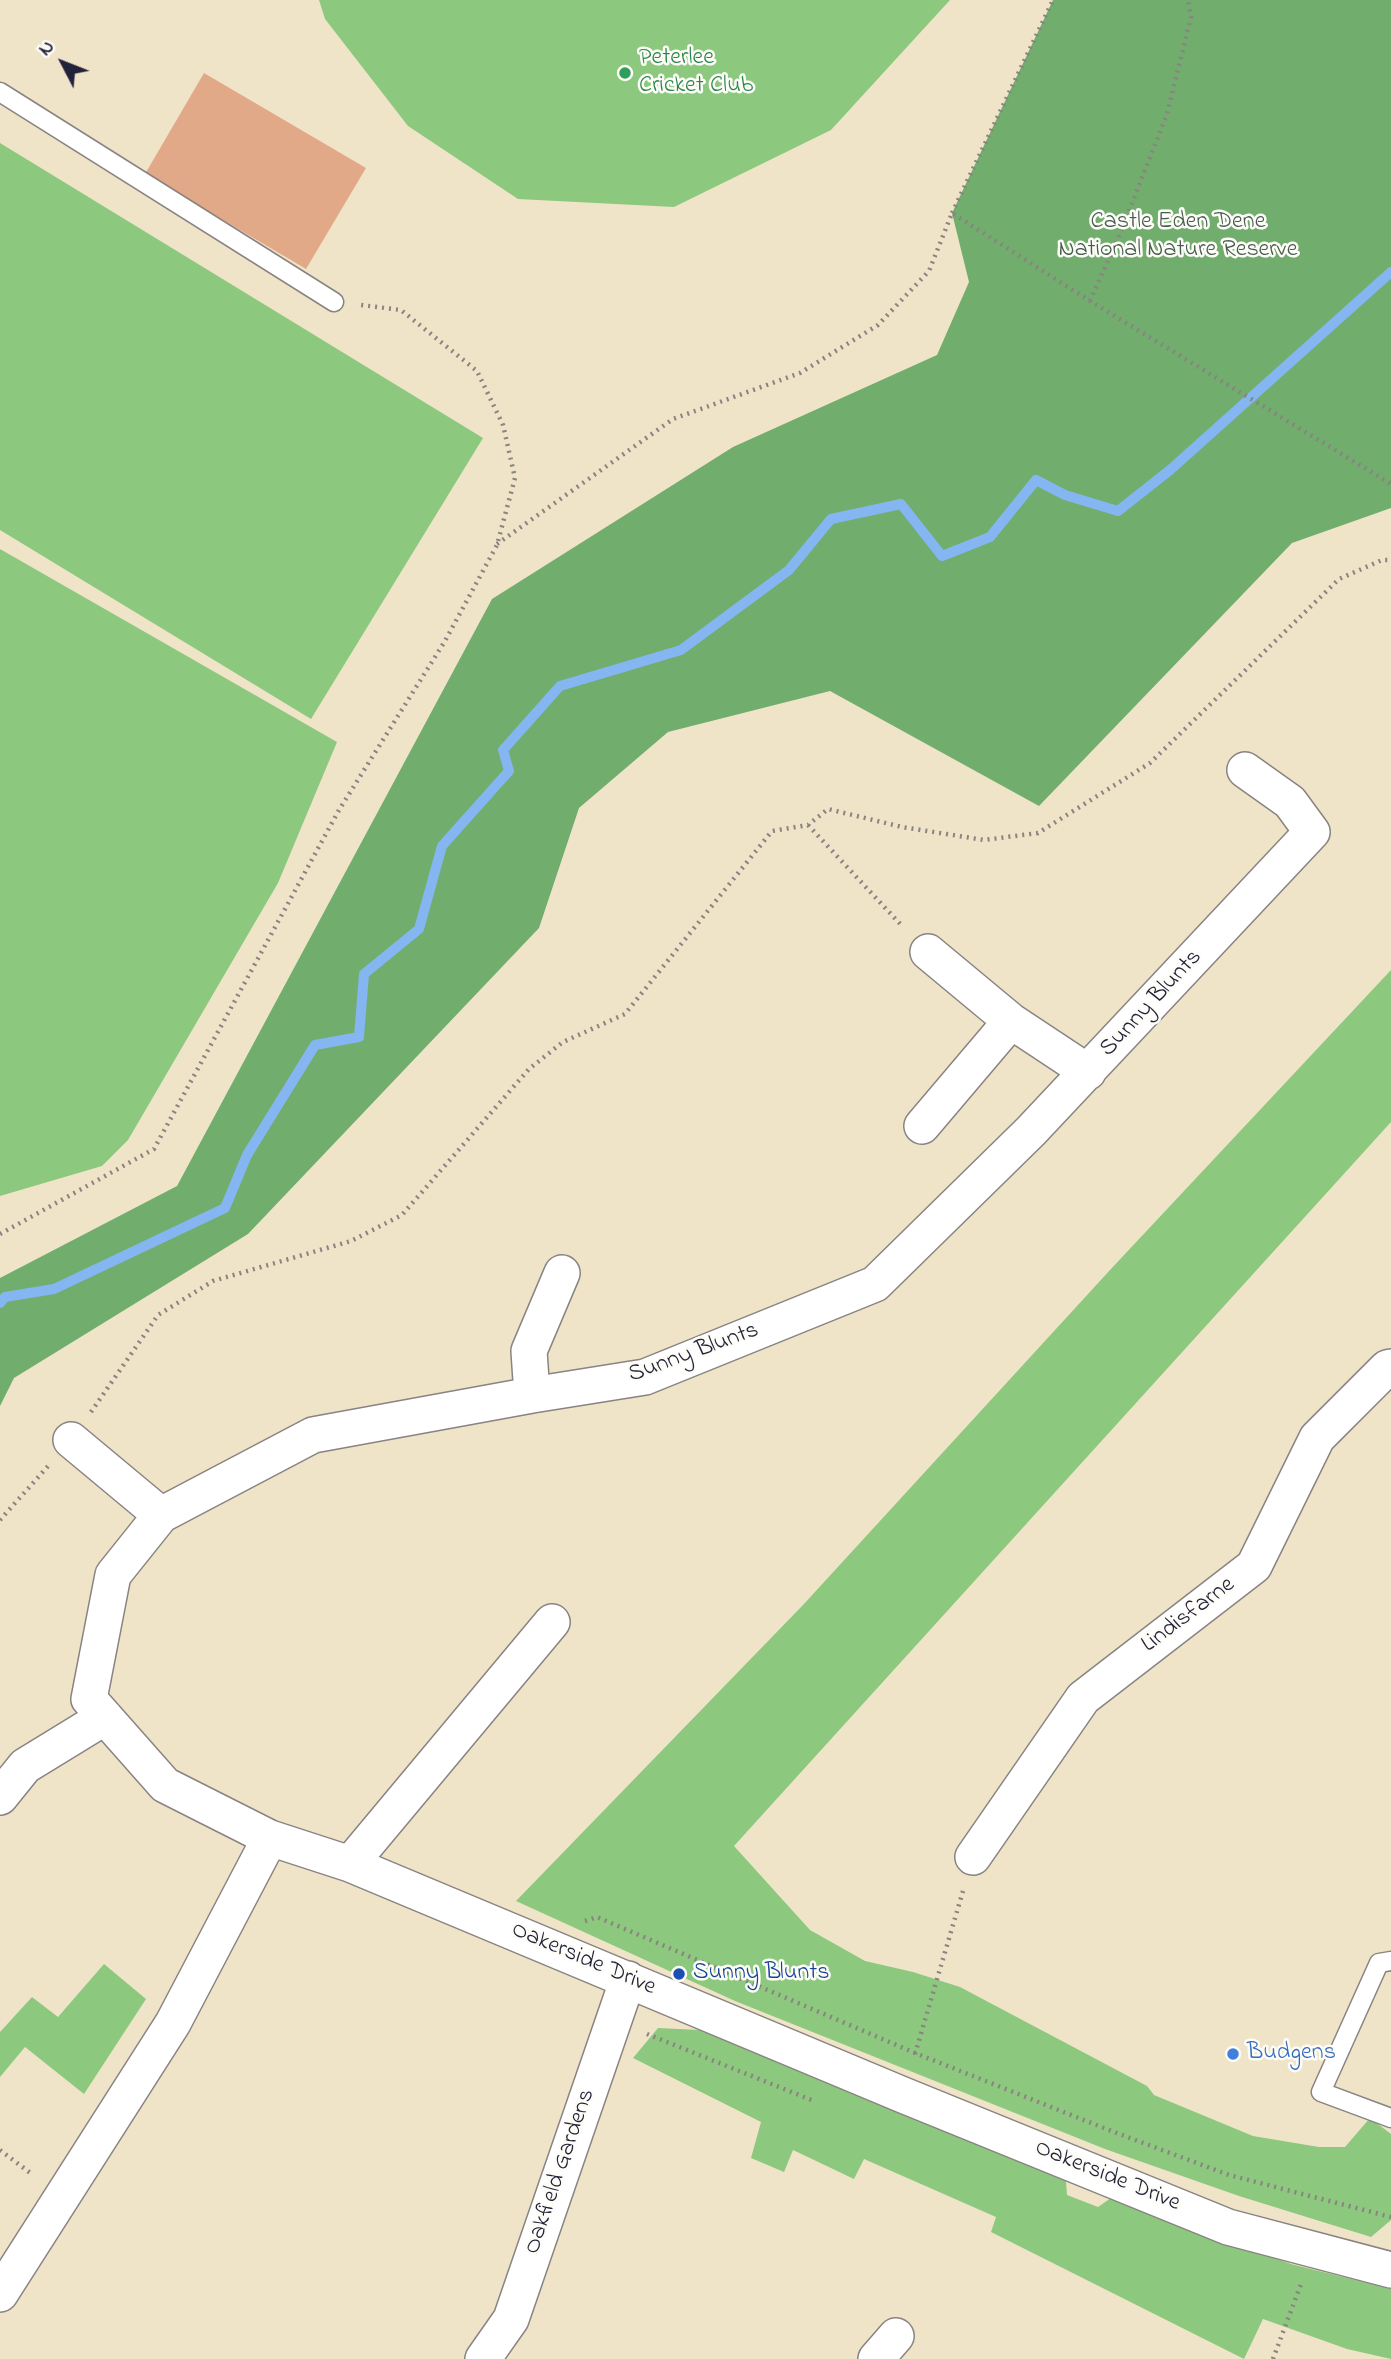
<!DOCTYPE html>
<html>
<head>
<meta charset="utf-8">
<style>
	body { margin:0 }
	#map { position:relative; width:1391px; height:2359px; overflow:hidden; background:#f0e4c8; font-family:"Indie Flower",sans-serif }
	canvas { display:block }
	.north { position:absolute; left:28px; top:28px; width:70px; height:70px; -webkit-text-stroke:5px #fdfcf7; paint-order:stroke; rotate:312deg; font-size:19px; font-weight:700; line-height:28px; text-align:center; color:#22223b }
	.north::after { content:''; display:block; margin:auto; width:24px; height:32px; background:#22223b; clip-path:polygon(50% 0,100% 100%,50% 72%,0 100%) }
</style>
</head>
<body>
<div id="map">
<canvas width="1391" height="2359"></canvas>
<div class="north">N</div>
</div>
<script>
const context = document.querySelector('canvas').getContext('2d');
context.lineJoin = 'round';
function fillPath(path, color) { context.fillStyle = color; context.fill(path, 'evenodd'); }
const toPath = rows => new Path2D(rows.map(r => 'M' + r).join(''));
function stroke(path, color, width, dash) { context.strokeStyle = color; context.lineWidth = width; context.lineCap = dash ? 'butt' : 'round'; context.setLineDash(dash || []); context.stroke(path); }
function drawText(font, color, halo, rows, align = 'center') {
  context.font = font + ' "Indie Flower",sans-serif'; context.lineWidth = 5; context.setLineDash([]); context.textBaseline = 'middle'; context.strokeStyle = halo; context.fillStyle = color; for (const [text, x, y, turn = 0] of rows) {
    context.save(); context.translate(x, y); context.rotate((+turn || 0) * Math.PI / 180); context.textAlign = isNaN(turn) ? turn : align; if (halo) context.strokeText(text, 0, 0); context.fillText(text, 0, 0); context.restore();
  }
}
const green = toPath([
	[319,0,950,0,831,130,674,207,518,199,408,126,325,19],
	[0,143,483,438,311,719,0,530],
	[0,549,337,742,278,883,128,1140,102,1166,0,1196],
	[1391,970,1391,1122,734,1846,810,1930,865,1961,913,1972,960,1987,1147,2086,1154,2095,1253,2136,1319,2147,1345,2147,1370,2118,1391,2134,1391,2220,1371,2237,1239,2196,1105,2149,735,2001,516,1901,803,1605,1110,1270],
	[104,1964,146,1999,84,2094,25,2047,0,2077,0,2032,32,1997,58,2017],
	[658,2028,700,2030,1066,2181,1067,2195,1098,2207,1111,2198,1291,2264,1391,2289,1391,2359,1347,2349,1263,2319,1244,2359,991,2232,996,2217,864,2159,854,2179,793,2150,784,2172,751,2158,761,2122,633,2058]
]);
const forest = toPath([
	[1053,0,1391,0,1391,508,1292,543,1039,806,830,691,668,732,579,808,539,928,248,1234,14,1378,0,1406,0,1278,177,1186,492,599,733,447,937,355,969,282,952,213]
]);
const stream = toPath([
	[0,1303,5,1297,54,1289,225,1208,247,1155,315,1045,359,1037,364,974,419,929,442,846,509,771,503,750,560,686,681,650,789,570,831,519,901,504,942,556,990,537,1036,480,1065,495,1118,511,1170,470,1391,272]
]);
const building = toPath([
	[204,73,366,168,306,269,145,174]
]);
const path = toPath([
	[952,213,1053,0],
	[1090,301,1120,234,1167,114,1191,17,1188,0],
	[497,544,673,419,800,373,878,325,929,271,952,213,1090,301,1391,484],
	[808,825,903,927],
	[0,1234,154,1149,339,810,445,641,497,545,515,478,503,425,477,371,401,310,361,305],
	[91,1412,158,1315,213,1281,351,1241,402,1215,529,1069,563,1042,625,1014,772,831,808,825,828,809,902,827,984,840,1038,833,1150,763,1339,579,1382,560,1391,560],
	[0,1520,49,1465],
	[585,1921,597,1917,915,2053,1114,2132,1229,2175,1391,2217],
	[647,2034,814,2101],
	[915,2054,963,1891],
	[0,2150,33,2175],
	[1273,2359,1301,2284]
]);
const service = toPath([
	[0,92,334,302],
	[1391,1961,1379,1963,1321,2092,1391,2118]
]);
const minor = toPath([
	[1245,770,1290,802,1312,832,1031,1131,875,1284,645,1377,532,1395,313,1435,161,1515,113,1575,89,1699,165,1785,270,1838,350,1864,903,2095,1228,2227,1391,2270],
	[928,952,1011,1021,1088,1072],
	[922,1126,1011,1021],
	[532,1395,529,1351,562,1273],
	[71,1440,161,1515],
	[0,1797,25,1766,105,1717],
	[973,1857,1083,1698,1254,1566,1317,1438,1387,1368,1391,1367],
	[350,1864,552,1622],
	[0,2294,173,2023,270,1838],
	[483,2359,511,2319,628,1979],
	[876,2359,896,2336]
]);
const markers = [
	[625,73,7,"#2e9e5b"],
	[679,1974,7,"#1a4fb4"],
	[1233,2054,7,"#3f7fe0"]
];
const leisureNames = [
	["Peterlee",639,59],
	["Cricket Club",639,87]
];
const parkNames = [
	["Castle Eden Dene",1178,223],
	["National Nature Reserve",1178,251]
];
const streetNames = [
	["Sunny Blunts",1152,1004,-47],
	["Sunny Blunts",694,1354,-20],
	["Lindisfarne",1189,1616,-37],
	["Oakerside Drive",583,1960,23],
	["Oakfield Gardens",561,2172,-71],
	["Oakerside Drive",1107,2177,22]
];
const transitNames = [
	["Sunny Blunts",693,1974]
];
const shopNames = [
	["Budgens",1247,2054]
];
fillPath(green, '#8cc97e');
fillPath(forest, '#71ad6d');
stroke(stream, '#85b6f1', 10);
fillPath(building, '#e2a989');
stroke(service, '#898382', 21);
stroke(minor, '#898382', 38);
stroke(path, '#898382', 4.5, [2, 5]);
stroke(service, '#fff', 18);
stroke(minor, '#fff', 35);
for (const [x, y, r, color] of markers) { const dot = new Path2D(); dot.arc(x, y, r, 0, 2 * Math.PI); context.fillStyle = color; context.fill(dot); stroke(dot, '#fdfcf7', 2.5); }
drawText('24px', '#27864d', '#fdfcf7', leisureNames, 'left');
drawText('24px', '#475c52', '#fdfcf7', parkNames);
drawText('24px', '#22223b', '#fdfcf7', streetNames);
drawText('24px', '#164399', '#fdfcf7', transitNames, 'left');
drawText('24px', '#366cbe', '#fdfcf7', shopNames, 'left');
</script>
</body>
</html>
